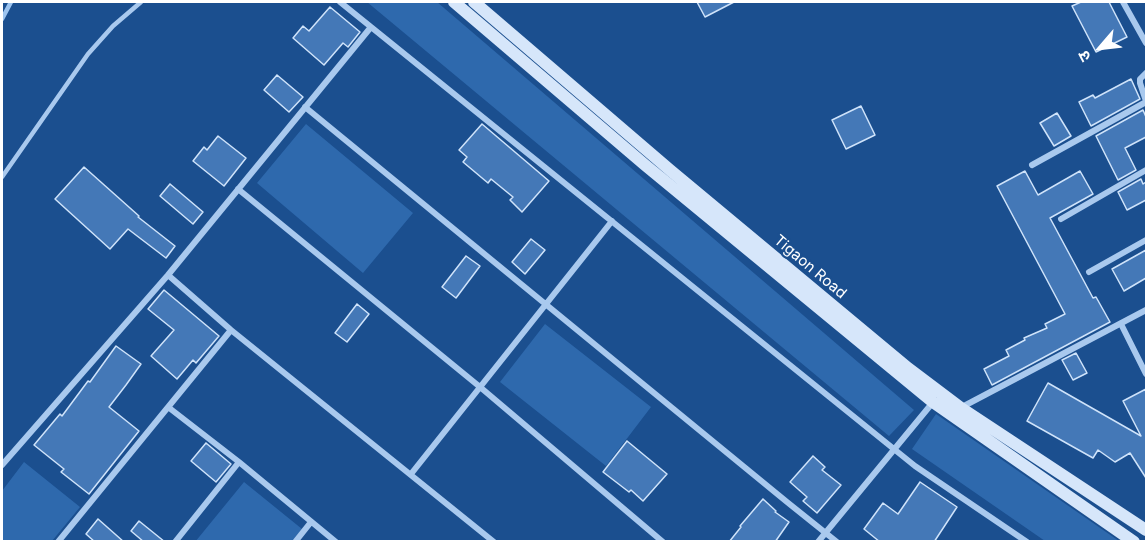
<!DOCTYPE html>
<html>
<head>
<meta charset="utf-8">
<style>
	body { margin:0 }
	#map { position:relative; width:1148px; height:543px; overflow:hidden; background:#1b4f8f; font-family:Inter,"Noto Sans Devanagari",sans-serif }
	canvas { display:block }
	.frame { position:absolute; inset:0; border:3px solid #fff; pointer-events:none }
	.north { position:absolute; left:1070px; top:18px; width:60px; height:60px; -webkit-text-stroke:4px #1b4f8f; paint-order:stroke; rotate:242deg; font-size:16px; font-weight:700; line-height:24px; text-align:center; color:#fff }
	.north::after { content:''; display:block; margin:auto; width:21px; height:27px; background:#fff; clip-path:polygon(50% 0,100% 100%,50% 72%,0 100%) }
</style>
</head>
<body>
<div id="map">
<canvas width="1148" height="543"></canvas>
<div class="frame"></div>
<div class="north">उ</div>
</div>
<script>
const context = document.querySelector('canvas').getContext('2d');
context.lineJoin = 'round';
function fillPath(path, color) { context.fillStyle = color; context.fill(path, 'evenodd'); }
const toPath = rows => new Path2D(rows.map(r => 'M' + r).join(''));
function stroke(path, color, width, dash) { context.strokeStyle = color; context.lineWidth = width; context.lineCap = dash ? 'butt' : 'round'; context.setLineDash(dash || []); context.stroke(path); }
function drawText(font, color, halo, rows, align = 'center') {
  context.font = font + ' Inter,sans-serif'; context.lineWidth = 4.5; context.setLineDash([]); context.textBaseline = 'middle'; context.strokeStyle = halo; context.fillStyle = color; for (const [text, x, y, turn = 0] of rows) {
    context.save(); context.translate(x, y); context.rotate((+turn || 0) * Math.PI / 180); context.textAlign = isNaN(turn) ? turn : align; if (halo) context.strokeText(text, 0, 0); context.fillText(text, 0, 0); context.restore();
  }
}
const green = toPath([
	[367,2,437,2,914,410,889,436],
	[306,124,413,213,363,273,257,183],
	[545,324,651,407,606,466,500,382],
	[936,414,1119,541,1045,541,912,449],
	[24,462,80,507,52,541,2,541,2,491],
	[244,482,302,529,292,541,195,542]
]);
const stream = toPath([
	[2,19,11,2]
]);
const building = toPath([
	[697,2,734,2,705,17,697,2],
	[1081,2,1109,2,1127,37,1096,52,1072,6,1081,2],
	[330,7,360,32,348,47,343,43,324,65,293,38,303,26,309,31,330,7],
	[277,75,303,97,289,112,264,90,277,75],
	[1131,79,1140,99,1091,126,1079,102,1093,95,1095,98,1131,79],
	[861,106,875,135,846,149,832,120,861,106],
	[1143,110,1146,117,1146,137,1125,148,1136,170,1118,180,1096,136,1143,110],
	[1057,113,1071,136,1054,146,1040,123,1057,113],
	[482,124,549,181,522,212,510,200,513,197,491,179,488,183,463,162,467,157,459,150,482,124],
	[218,136,246,158,224,186,193,161,204,147,207,150,218,136],
	[84,167,139,216,138,217,175,246,166,258,128,229,110,249,55,199,84,167],
	[1025,171,1038,195,1080,171,1093,194,1050,218,1093,298,1096,297,1110,322,992,385,984,369,1009,356,1006,350,1025,340,1024,338,1047,328,1045,324,1065,314,997,186,1025,171],
	[1141,179,1143,184,1146,182,1146,200,1127,210,1118,192,1141,179],
	[170,184,203,212,193,224,160,196,170,184],
	[531,239,545,250,525,274,512,262,531,239],
	[1146,250,1146,278,1124,291,1112,269,1146,250],
	[466,256,480,266,456,298,442,287,466,256],
	[164,290,219,336,196,363,193,360,177,379,151,356,174,330,148,309,164,290],
	[357,304,369,314,347,342,335,333,357,304],
	[116,346,141,364,126,385,109,407,139,431,89,494,61,472,64,469,34,445,60,414,62,416,88,381,90,382,116,346],
	[1076,353,1087,373,1073,380,1062,360,1076,353],
	[1048,383,1141,436,1123,401,1146,389,1146,478,1130,453,1115,462,1098,450,1093,458,1027,421,1048,383],
	[627,441,667,474,643,501,631,490,629,492,603,472,627,441],
	[206,443,231,464,216,482,191,461,206,443],
	[813,456,825,467,822,470,841,485,817,513,803,501,807,497,790,482,813,456],
	[920,482,957,507,934,542,880,542,864,529,883,503,898,514,920,482],
	[763,499,776,511,775,512,789,522,775,542,729,542,741,527,740,526,763,499],
	[98,519,124,542,95,542,86,534,98,519],
	[139,521,165,542,144,542,131,531,139,521]
]);
const lane = toPath([
	[2,177,88,54,113,26,141,2]
]);
const street = toPath([
	[340,2,915,466,1027,542],
	[1123,2,1146,43],
	[1146,73,1140,79,1140,83,1146,101],
	[305,107,787,502,837,542],
	[1032,165,1146,102],
	[238,189,480,387,663,542],
	[1061,219,1146,170],
	[1089,272,1146,240],
	[168,275,231,330,494,542],
	[1121,324,1146,374],
	[168,407,239,462,336,542],
	[962,407,1146,310],
	[2,465,168,275,371,27],
	[411,474,612,221],
	[58,542,231,330],
	[175,542,239,462],
	[295,542,311,522],
	[818,542,934,401]
]);
const secondary = toPath([
	[454,2,645,165,933,402,1134,542],
	[474,2,670,170,908,368,961,408,1146,530]
]);
const streetNames = [
	["Tigaon Road",810,267,40]
];
fillPath(green, '#2e69ad');
stroke(stream, '#9cc4f0', 4.5);
fillPath(building, '#4478b7');
stroke(building, '#cfe3fa', 1.5);
stroke(lane, '#a9c9ee', 4.5);
stroke(street, '#a9c9ee', 6);
stroke(secondary, '#d6e6fa', 12);
drawText('15px', '#fff', '#1b4f8f', streetNames);
</script>
</body>
</html>
